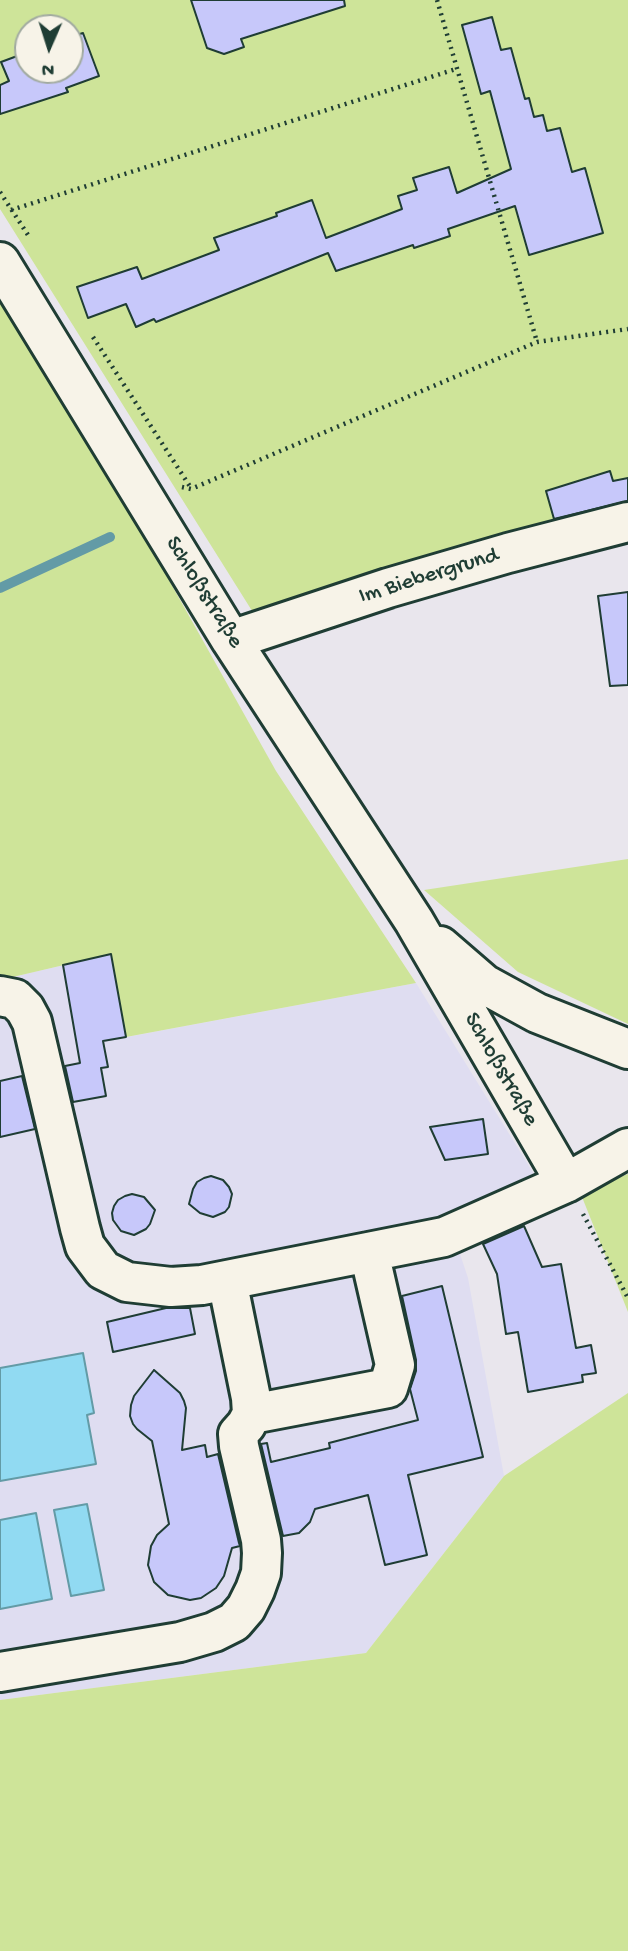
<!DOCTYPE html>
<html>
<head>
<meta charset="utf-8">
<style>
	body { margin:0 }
	#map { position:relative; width:628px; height:1951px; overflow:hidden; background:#e9e6ed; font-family:"Gochi Hand",sans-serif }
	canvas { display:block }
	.north { position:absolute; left:14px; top:14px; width:70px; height:70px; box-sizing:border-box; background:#f7f3e8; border:2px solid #a1aaa0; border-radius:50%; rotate:183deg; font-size:19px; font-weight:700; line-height:28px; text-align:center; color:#1f3d34 }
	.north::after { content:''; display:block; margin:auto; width:24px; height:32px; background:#1f3d34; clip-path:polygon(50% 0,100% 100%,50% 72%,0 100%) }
</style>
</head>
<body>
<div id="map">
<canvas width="628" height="1951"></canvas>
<div class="north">N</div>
</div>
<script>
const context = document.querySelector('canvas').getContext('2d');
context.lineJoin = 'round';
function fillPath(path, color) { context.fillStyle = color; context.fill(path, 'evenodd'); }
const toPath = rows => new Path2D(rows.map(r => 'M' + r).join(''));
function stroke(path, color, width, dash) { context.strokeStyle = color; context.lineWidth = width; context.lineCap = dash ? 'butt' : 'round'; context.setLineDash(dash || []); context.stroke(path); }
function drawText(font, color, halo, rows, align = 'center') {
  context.font = font + ' "Gochi Hand",sans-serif'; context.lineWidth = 6; context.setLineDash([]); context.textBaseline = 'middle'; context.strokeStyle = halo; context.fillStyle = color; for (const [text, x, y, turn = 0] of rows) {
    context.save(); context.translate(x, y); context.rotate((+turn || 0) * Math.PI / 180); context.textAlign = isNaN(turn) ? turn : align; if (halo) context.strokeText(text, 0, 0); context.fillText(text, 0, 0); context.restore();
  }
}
const built = toPath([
	[111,954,127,1037,416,983,537,1179,448,1218,468,1278,504,1476,366,1653,0,1700,0,980]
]);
const green = toPath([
	[0,0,628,0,628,506,254,614,0,209],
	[28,28,70,28,70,70,28,70],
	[0,301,128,507,276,771,416,983,126,1037,111,954,0,980],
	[628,859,628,1024,518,972,424,890],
	[628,1174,628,1312,580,1192],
	[628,1393,628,1951,0,1951,0,1700,366,1653,504,1476]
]);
const water = toPath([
	[83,1353,94,1413,87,1415,96,1464,0,1481,0,1368,83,1353],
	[87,1504,104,1590,71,1596,54,1510,87,1504],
	[36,1513,52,1599,0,1609,0,1520,36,1513]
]);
const stream = toPath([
	[0,588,110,537]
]);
const building = toPath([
	[191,0,344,0,345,6,241,39,244,47,224,54,207,48,191,0],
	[492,17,501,50,511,48,525,99,529,98,534,117,543,115,547,131,560,128,572,172,585,168,603,233,529,255,515,206,448,229,450,236,414,248,413,245,336,271,328,253,156,322,154,319,136,327,126,304,88,318,77,287,137,267,142,279,219,250,214,238,277,216,276,213,312,200,326,238,402,209,398,196,417,190,413,178,449,167,457,193,511,169,490,91,481,94,462,25,492,17],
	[83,33,99,76,66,88,68,92,0,114,0,85,9,81,1,62,28,52,28,70,70,70,70,37,83,33],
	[610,471,613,481,628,478,628,501,554,519,546,491,610,471],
	[628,592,628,685,610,686,598,596,628,592],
	[111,954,126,1037,103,1041,108,1067,101,1068,106,1096,73,1102,65,1066,80,1063,63,965,111,954],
	[22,1076,35,1129,0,1137,0,1081,22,1076],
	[483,1119,488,1154,445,1160,430,1127,483,1119],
	[211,1176,223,1180,229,1187,232,1194,229,1207,225,1212,213,1217,200,1213,189,1204,193,1189,197,1182,204,1178,211,1176],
	[132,1194,144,1197,155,1210,150,1224,146,1229,134,1235,121,1231,113,1220,112,1213,114,1206,118,1200,125,1196,132,1194],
	[524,1226,542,1267,561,1264,576,1348,591,1345,596,1373,582,1375,583,1382,528,1392,518,1332,506,1334,497,1274,483,1244,524,1226],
	[442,1286,483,1457,408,1475,427,1555,385,1565,368,1495,315,1509,310,1522,299,1533,283,1536,261,1444,267,1443,271,1462,330,1448,329,1443,418,1420,410,1389,416,1371,416,1360,402,1296,442,1286],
	[166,1308,190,1308,195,1334,113,1352,107,1322,166,1308],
	[154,1370,180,1393,184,1401,186,1408,182,1450,205,1445,207,1457,218,1454,239,1543,240,1546,232,1548,224,1576,216,1588,201,1598,190,1600,168,1595,154,1582,148,1565,151,1546,157,1535,169,1524,152,1441,137,1429,133,1424,130,1416,131,1405,134,1396,154,1370]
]);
const path = toPath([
	[437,0,537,342],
	[0,192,28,235],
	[11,210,456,69],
	[93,337,191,488],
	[182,487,191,489,537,342,628,329],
	[583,1214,628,1298]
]);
const minor = toPath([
	[0,262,231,640,414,921,566,1183],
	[231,640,388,588,508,553,628,522],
	[440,946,484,984,537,1013,628,1049],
	[0,996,15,999,25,1009,32,1022,80,1228,85,1246,103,1270,127,1282,171,1287,202,1285,444,1237,566,1183,628,1148],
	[252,1414,388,1388,395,1365,369,1252],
	[0,1672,180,1642,214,1632,234,1622,246,1608,255,1590,261,1573,262,1553,261,1540,239,1446,238,1434,246,1425,252,1414,251,1398,227,1280]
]);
const streetNames = [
	["Im Biebergrund",429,577,-17],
	["Schloßstraße",203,593,58],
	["Schloßstraße",500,1070,60]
];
fillPath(built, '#dfddf1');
fillPath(green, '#cee499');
fillPath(water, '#91daf2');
stroke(water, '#639ba6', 2);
stroke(stream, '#639ba6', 10);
fillPath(building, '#c7c8fa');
stroke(building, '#1f3d34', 2);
stroke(minor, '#1f3d34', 44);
stroke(path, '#1f3d34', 4.5, [2, 5]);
stroke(minor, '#f7f3e8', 38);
drawText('23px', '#1f3d34', '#f7f3e8', streetNames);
</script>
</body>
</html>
